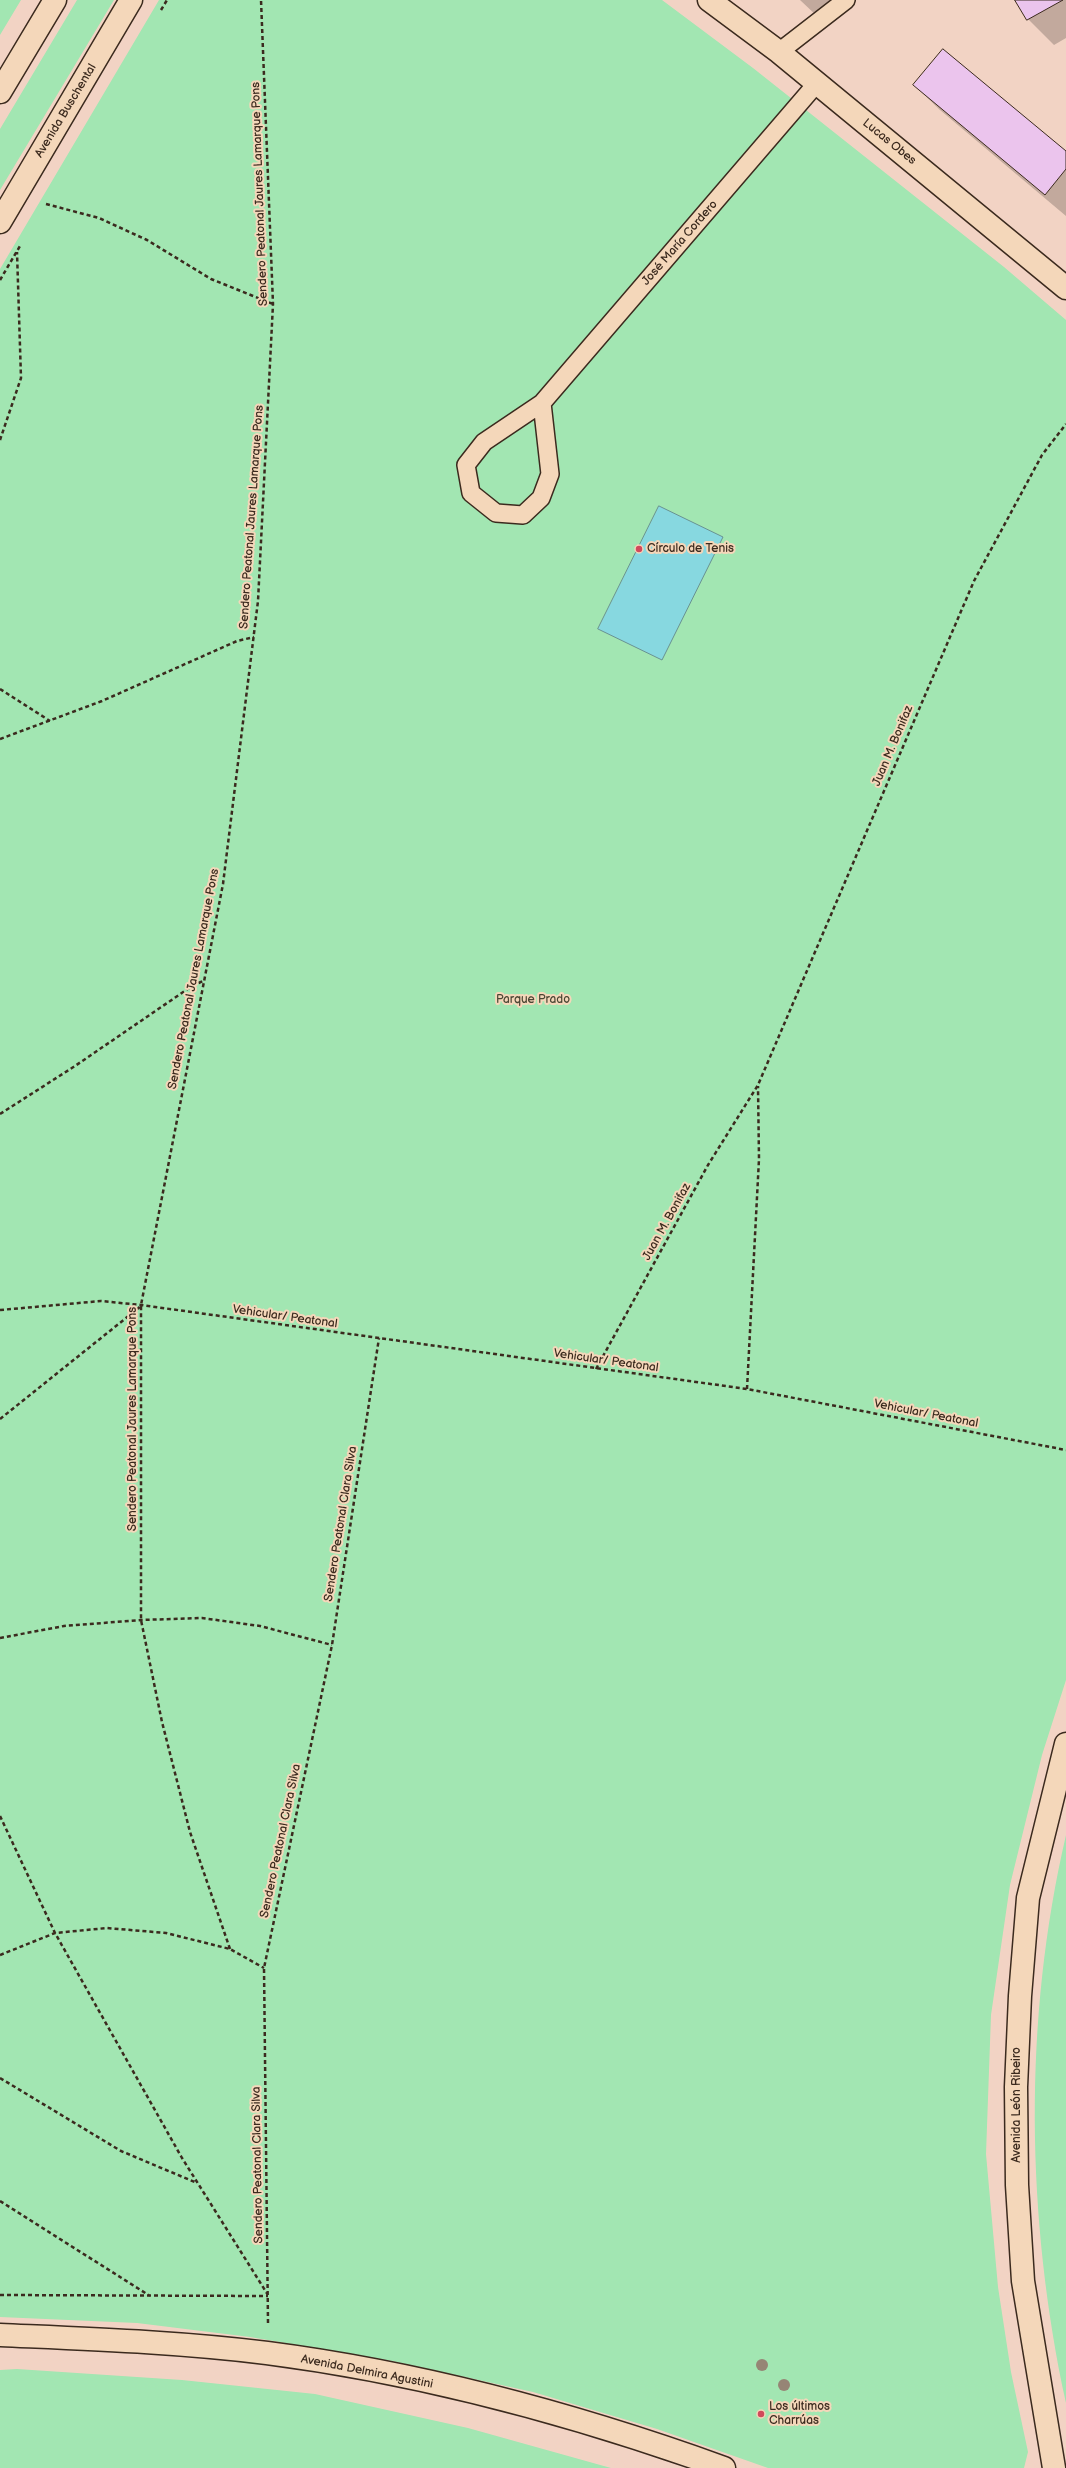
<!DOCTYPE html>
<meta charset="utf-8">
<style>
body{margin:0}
canvas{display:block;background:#f2d3c4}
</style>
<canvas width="1066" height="2468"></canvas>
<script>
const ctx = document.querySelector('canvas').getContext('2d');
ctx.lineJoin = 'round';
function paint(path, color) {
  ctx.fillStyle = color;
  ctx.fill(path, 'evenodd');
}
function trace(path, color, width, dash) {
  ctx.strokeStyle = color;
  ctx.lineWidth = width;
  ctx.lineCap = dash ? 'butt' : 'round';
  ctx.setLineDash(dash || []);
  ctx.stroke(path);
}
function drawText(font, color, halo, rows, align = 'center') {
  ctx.font = font + ' "Balsamiq Sans",sans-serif';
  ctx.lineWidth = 4;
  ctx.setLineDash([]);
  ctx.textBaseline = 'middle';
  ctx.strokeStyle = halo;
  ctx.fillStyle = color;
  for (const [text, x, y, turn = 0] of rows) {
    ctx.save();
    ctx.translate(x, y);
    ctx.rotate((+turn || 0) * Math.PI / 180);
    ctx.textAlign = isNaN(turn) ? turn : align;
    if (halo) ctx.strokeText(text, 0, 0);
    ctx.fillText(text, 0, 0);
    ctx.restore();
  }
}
const green = new Path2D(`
 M0,0H21L0,35Z
 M77,0H114L0,190V129Z
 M159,0H662L753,68L1004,267L1066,320V1680L1042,1755L1010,1885L991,2015L986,2154L998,2287L1011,2372L1028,2452L1024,2468H768L657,2429L533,2392L392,2361L250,2337L137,2323L0,2317V269Z
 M1066,1835V2403C1026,2218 1023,2020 1066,1835Z
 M17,2369L182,2380L315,2394L468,2428L611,2468H0V2370Z`);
const water = new Path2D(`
 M659,506L723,537L662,660L598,629Z`);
const shadow = new Path2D(`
 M800,0H835L818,17Z
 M1016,0H1066V38L1054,45L1028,19Z
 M914,85L1066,153V216L940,110Z`);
const building = new Path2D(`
 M1015,0H1063L1027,20Z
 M943,49L1066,151V169L1045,195L913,85Z`);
const path = new Path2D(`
 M161,10L167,0
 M46,204L99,218L147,240L211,279L273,304
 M0,280L20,246
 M0,440L21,378L17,252
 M0,689L50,721
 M0,739L102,701L237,641L254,637
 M0,1114L75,1066L192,986L203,981
 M0,1310L101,1301L141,1305L747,1389L1066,1450
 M596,1369L708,1165L758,1085L974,581L1042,455L1066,424
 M747,1389L759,1159L758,1086
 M0,1419L141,1306
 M0,1638L64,1626L141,1620L202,1618L260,1626L332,1645
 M0,1816L55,1933L182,2158L268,2295
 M230,1949L190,1832L162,1722L141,1620V1305L223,884L258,601L273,304L261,0
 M0,1955L55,1933L107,1928L166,1933L230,1949L264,1968
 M0,2078L121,2151L197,2183
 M0,2201L150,2296
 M0,2295L268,2296
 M268,2323L264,1968L332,1645L379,1338`);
const service = new Path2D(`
 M779,52L846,0
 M542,403L550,474L541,498L523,515L496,513L471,493L466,465L484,442L542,403L817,83`);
const minor = new Path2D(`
 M0,92L55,0
 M0,222L131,0
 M0,2335C89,2339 178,2342 267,2353C422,2373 577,2415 724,2468
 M1054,2468L1023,2281L1017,2185L1016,2087L1020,1996L1028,1898L1066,1744`);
const tertiary = new Path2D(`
 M709,0L779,52L1066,288`);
const trees = [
 [762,2365],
 [784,2385]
];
const markers = [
 [639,549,4,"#d1495b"],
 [761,2414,4,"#d1495b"]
];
const streetNames = [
 ["Avenida Buschental",66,111,-59],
 ["Lucas Obes",889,142,39],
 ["Sendero Peatonal Jaures Lamarque Pons",260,194,-92],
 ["José María Cordero",680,243,-49],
 ["Sendero Peatonal Jaures Lamarque Pons",252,517,-86],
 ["Juan M. Bonifaz",893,746,-67],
 ["Sendero Peatonal Jaures Lamarque Pons",194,979,-79],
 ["Juan M. Bonifaz",667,1222,-61],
 ["Vehicular/ Peatonal",285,1317,8],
 ["Vehicular/ Peatonal",606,1361,8],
 ["Vehicular/ Peatonal",926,1414,11],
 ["Sendero Peatonal Jaures Lamarque Pons",133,1419,-90],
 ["Sendero Peatonal Clara Silva",341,1524,-81],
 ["Sendero Peatonal Clara Silva",281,1841,-78],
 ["Avenida León Ribeiro",1017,2105,-90],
 ["Sendero Peatonal Clara Silva",258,2165,-91],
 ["Avenida Delmira Agustini",367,2372,11]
];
const poiNames = [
 ["Círculo de Tenis",647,549],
 ["Los últimos",769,2407],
 ["Charrúas",769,2421]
];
const parkNames = [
 ["Parque Prado",533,1000]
];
paint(green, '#a2e6b2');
paint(water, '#87d8e0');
trace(water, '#699292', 1);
paint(shadow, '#0003');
paint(building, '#ebc4ed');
trace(building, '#3b2a1e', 1);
trace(service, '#3b2a1e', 20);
trace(minor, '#3b2a1e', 25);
trace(tertiary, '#3b2a1e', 25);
trace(path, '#3b2a1e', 2.5, [4, 3]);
trace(service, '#f4d7ba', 17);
trace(minor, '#f4d7ba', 22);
trace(tertiary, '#f4d7ba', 22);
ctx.fillStyle = '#968575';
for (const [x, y] of trees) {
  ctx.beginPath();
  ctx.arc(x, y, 6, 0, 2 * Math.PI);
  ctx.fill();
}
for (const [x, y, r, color] of markers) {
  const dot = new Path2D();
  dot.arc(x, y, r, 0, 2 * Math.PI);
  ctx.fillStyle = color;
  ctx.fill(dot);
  trace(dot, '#f4d7ba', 1.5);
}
drawText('12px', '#3b2a1e', '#f4d7ba', streetNames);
drawText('12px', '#3b2a1e', '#f4d7ba', poiNames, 'left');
drawText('12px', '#4a4634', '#f4d7ba', parkNames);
</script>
